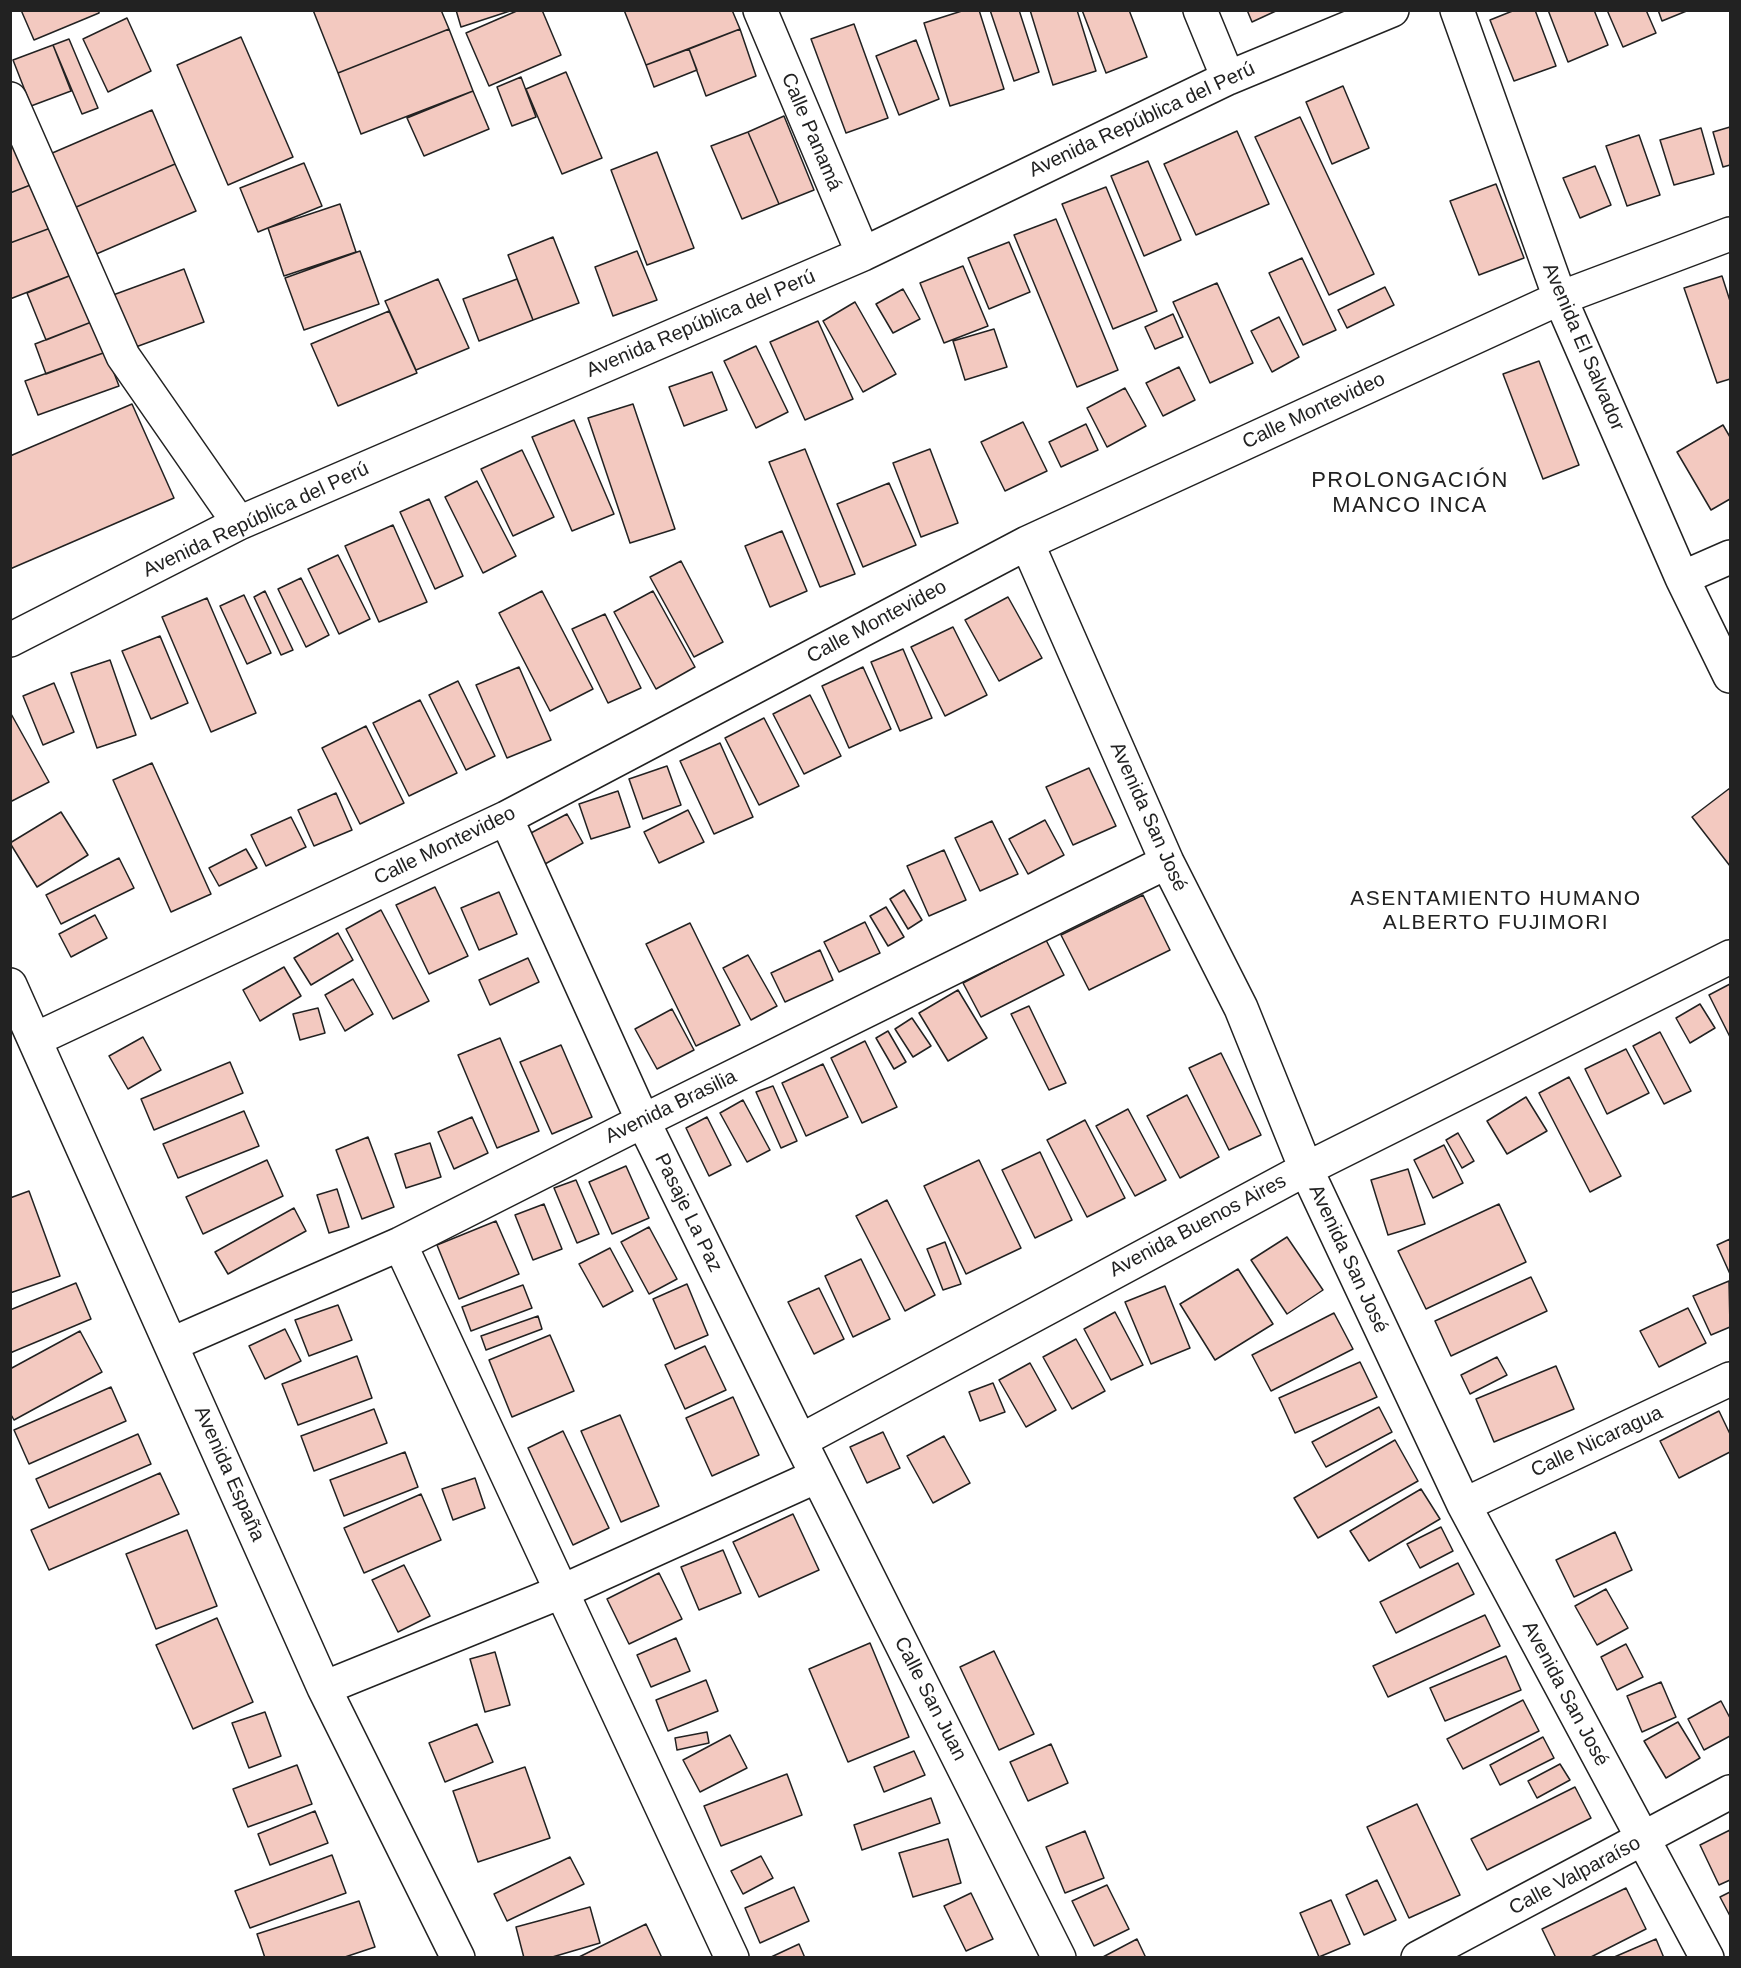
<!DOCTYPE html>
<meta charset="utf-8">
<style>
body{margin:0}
#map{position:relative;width:1741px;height:1968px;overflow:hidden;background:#fff;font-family:Arial,sans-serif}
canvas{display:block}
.frame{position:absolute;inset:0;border:12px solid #222;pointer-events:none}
</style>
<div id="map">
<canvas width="1741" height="1968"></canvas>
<div class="frame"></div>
</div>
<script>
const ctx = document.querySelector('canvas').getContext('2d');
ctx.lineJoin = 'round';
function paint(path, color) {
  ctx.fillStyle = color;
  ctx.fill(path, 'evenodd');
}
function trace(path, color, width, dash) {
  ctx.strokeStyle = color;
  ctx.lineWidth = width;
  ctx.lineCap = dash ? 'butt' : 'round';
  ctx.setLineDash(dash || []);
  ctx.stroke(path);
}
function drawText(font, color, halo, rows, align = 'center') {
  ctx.font = font + ' Arial,sans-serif';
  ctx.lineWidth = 4.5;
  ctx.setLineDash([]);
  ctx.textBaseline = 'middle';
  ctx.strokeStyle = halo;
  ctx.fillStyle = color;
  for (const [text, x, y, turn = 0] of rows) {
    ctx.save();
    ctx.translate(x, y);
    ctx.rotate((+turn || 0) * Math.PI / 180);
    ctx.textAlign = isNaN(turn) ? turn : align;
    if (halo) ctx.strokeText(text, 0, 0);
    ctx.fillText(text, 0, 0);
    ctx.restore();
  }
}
const building = new Path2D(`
 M21,10H99V13L34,40Z
 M313,10H441L449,29L338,73Z
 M456,10H513L461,27Z
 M519,10H542L561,55L489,86L466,33Z
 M624,10H732L740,29L646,65Z
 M965,10H979L1004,89L950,106L924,23Z
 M990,10H1019L1039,72L1014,81Z
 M1030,10H1077L1096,71L1053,85Z
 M1082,10H1129L1147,57L1106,73Z
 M1247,10H1278L1252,22Z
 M1515,10H1535L1556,66L1514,81L1490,20Z
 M1548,10H1594L1608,45L1568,62Z
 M1607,10H1646L1656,33L1623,47Z
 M1658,10H1689L1662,21Z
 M127,18L151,71L108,92L83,39Z
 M854,24L888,118L846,133L811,39Z
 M449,29L473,91L361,134L338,73Z
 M740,29L756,76L706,96L689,49Z
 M241,37L293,157L228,185L177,65Z
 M69,39L98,108L82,114L53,45Z
 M916,40L939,99L899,115L876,56Z
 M53,45L71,91L31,106L13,60Z
 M689,49L697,70L654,87L646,65Z
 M566,72L602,158L562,174L526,89Z
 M521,77L536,117L512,126L497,87Z
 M1343,86L1369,148L1332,164L1306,102Z
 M473,91L489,129L424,156L407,118Z
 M152,110L175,164L74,208L50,154Z
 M784,116L814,190L779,204L748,132Z
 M1300,117L1374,274L1329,295L1255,137Z
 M1730,127V165L1723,167L1713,132Z
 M1701,128L1714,174L1674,185L1660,140Z
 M1237,131L1269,204L1196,235L1164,164Z
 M748,132L779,204L742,219L711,146Z
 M1639,135L1660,195L1627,206L1606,146Z
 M22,141L38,182L10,193V146Z
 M657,152L694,248L647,265L611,170Z
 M1148,161L1181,240L1144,256L1111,176Z
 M304,163L322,206L258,232L240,188Z
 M175,164L196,211L94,255L74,208Z
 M1595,166L1611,205L1580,218L1563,178Z
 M38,182L56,226L10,243V193Z
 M1496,184L1524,258L1479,275L1450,201Z
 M1106,187L1157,311L1113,329L1062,204Z
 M340,204L356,252L284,276L268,228Z
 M1056,219L1118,370L1077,387L1014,235Z
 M56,226L74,274L10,299V243Z
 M553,237L579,303L533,320L508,255Z
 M1009,242L1030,292L989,309L968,258Z
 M360,251L379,304L304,330L285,278Z
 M637,251L657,300L613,316L595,267Z
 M1302,258L1336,330L1303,345L1269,273Z
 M963,266L988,326L944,343L920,283Z
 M184,269L204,322L133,348L113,295Z
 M74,274L94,321L46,340L27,293Z
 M1722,276L1730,301V379L1717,383L1684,288Z
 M438,279L469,348L416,370L385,301Z
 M517,279L533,320L479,341L463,299Z
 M1217,283L1253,363L1210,383L1173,302Z
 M1385,287L1394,305L1347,328L1338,310Z
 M903,289L920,319L893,333L876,304Z
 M855,302L896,374L863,392L823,321Z
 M389,311L417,373L338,406L311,344Z
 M1173,314L1183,337L1155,349L1145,327Z
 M1279,317L1299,357L1272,372L1251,331Z
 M94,321L106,352L46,374L35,344Z
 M818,321L853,399L805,420L770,342Z
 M994,329L1007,367L965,380L953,341Z
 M756,346L788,412L756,428L724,361Z
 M106,352L119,386L38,415L25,381Z
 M1539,361L1579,465L1543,479L1503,374Z
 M1179,367L1195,400L1163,416L1146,383Z
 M712,372L727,410L684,426L669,387Z
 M1125,388L1146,426L1107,447L1087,408Z
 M132,404L174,498L10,569V456Z
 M633,404L675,529L630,543L588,418Z
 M574,420L614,514L572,531L532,437Z
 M1023,422L1047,471L1005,491L981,442Z
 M1086,424L1098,450L1061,467L1049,442Z
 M1723,425L1730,437V499L1711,510L1677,452Z
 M805,449L855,574L820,587L769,462Z
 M930,449L958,523L921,537L893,463Z
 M522,450L554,517L513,536L481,469Z
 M477,481L516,556L483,573L445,497Z
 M889,483L916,545L863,567L837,504Z
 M429,499L463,576L435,589L400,512Z
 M393,525L427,602L379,622L345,546Z
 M782,531L807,591L770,607L745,546Z
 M338,555L370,619L339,634L308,569Z
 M681,561L723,642L694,657L650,577Z
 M301,578L329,635L306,647L278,589Z
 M265,591L293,650L281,655L254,597Z
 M542,591L593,689L550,711L499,613Z
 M653,591L695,667L656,689L614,612Z
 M244,595L271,653L247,664L220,606Z
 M1008,597L1042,658L999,681L965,620Z
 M207,598L256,713L211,732L162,617Z
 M605,614L641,688L608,703L572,629Z
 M953,627L987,695L945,716L911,647Z
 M160,636L188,703L151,719L122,651Z
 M903,649L932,718L900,731L871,662Z
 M110,660L136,735L97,748L71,673Z
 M519,667L551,740L507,758L476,685Z
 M863,667L891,729L849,748L822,686Z
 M458,681L495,756L466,770L429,695Z
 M54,683L74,732L43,745L23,696Z
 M810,695L841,756L804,774L773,714Z
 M420,700L457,773L409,796L373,723Z
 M10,712L49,782L10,802Z
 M764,718L799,786L759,805L725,738Z
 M366,726L404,803L360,824L322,748Z
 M720,743L753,817L714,834L680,761Z
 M152,763L211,894L171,912L113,780Z
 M667,766L681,805L643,819L629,779Z
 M1089,768L1116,826L1073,845L1046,787Z
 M1730,788V866L1692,817Z
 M618,791L630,827L591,839L579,804Z
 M336,793L352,830L314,846L298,810Z
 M688,810L704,842L659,863L644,832Z
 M61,812L88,855L37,887L10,843Z
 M567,814L583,843L545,864L529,834Z
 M291,817L306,847L266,866L251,835Z
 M1045,820L1064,855L1028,874L1009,839Z
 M992,821L1018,874L980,891L955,838Z
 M246,849L257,868L219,886L209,868Z
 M944,850L966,900L929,916L907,866Z
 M119,858L134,888L61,924L46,895Z
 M435,887L468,956L429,974L396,905Z
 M904,890L922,920L908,929L890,899Z
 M499,892L517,934L479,950L461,908Z
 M1143,895L1170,950L1089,990L1061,935Z
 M886,907L904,937L888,946L870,916Z
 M381,910L429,1001L393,1019L346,929Z
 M95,915L107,938L71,957L59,934Z
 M865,922L880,953L839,972L824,942Z
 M690,923L740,1025L696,1046L646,944Z
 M338,933L353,960L311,985L294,958Z
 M1046,940L1064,975L981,1017L963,983Z
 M820,950L833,980L785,1002L771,973Z
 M748,955L777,1006L751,1020L723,968Z
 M528,958L539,982L490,1005L479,980Z
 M284,967L301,996L260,1021L243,990Z
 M353,979L373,1014L345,1031L325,995Z
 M1730,984V1037L1709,995Z
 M958,990L987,1038L948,1061L919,1013Z
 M1700,1004L1715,1028L1690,1043L1676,1018Z
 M1029,1006L1066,1083L1049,1090L1011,1014Z
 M318,1008L325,1033L300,1040L293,1014Z
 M672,1009L694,1050L657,1069L635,1029Z
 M912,1018L931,1046L913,1057L895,1029Z
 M888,1031L906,1062L894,1069L876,1038Z
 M1660,1032L1691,1091L1664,1104L1633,1046Z
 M143,1037L161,1070L128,1089L109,1056Z
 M500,1038L539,1131L497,1148L458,1055Z
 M865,1041L897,1107L862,1123L831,1058Z
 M561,1045L592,1117L552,1134L520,1062Z
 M1626,1049L1649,1093L1607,1114L1585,1069Z
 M1221,1053L1261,1135L1229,1150L1189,1068Z
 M230,1062L243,1093L154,1130L141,1099Z
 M823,1064L848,1117L806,1136L782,1083Z
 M1569,1077L1621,1176L1590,1192L1539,1093Z
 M773,1086L797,1141L781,1148L756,1092Z
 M1187,1095L1219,1157L1180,1178L1147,1116Z
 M1526,1097L1547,1131L1507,1154L1487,1121Z
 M743,1100L770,1150L747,1162L720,1113Z
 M1128,1109L1166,1180L1135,1196L1096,1126Z
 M244,1111L259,1146L178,1178L163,1144Z
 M472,1117L488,1153L454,1169L438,1132Z
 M707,1117L731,1165L709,1176L686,1128Z
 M1085,1120L1125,1198L1087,1217L1047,1140Z
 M1458,1133L1474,1161L1462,1168L1446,1140Z
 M368,1137L394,1207L362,1219L336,1150Z
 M430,1143L441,1177L406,1188L395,1154Z
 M1444,1145L1463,1183L1433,1198L1414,1160Z
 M1040,1152L1072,1220L1035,1238L1002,1170Z
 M267,1160L283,1196L203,1234L186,1197Z
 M979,1160L1021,1248L966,1274L924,1186Z
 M626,1166L649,1218L612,1234L589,1182Z
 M1408,1169L1425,1224L1388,1235L1371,1180Z
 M576,1180L599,1234L577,1243L554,1188Z
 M337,1189L349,1227L329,1233L317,1195Z
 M29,1191L60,1276L10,1293V1198Z
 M887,1200L935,1295L905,1311L856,1216Z
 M544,1204L562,1249L533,1260L515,1215Z
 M1499,1204L1526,1262L1426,1309L1398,1251Z
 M294,1208L306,1231L228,1274L215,1252Z
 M496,1221L519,1274L459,1299L437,1245Z
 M649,1227L677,1279L649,1294L621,1242Z
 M1287,1237L1323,1290L1287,1314L1251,1260Z
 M1730,1239V1274L1717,1245Z
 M945,1242L961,1284L943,1290L927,1249Z
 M610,1248L633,1291L603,1307L579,1264Z
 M861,1259L890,1319L853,1337L825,1276Z
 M1238,1269L1273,1324L1215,1360L1180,1304Z
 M1531,1277L1547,1311L1451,1356L1435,1321Z
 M1729,1281L1730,1327L1711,1335L1693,1296Z
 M76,1283L91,1319L10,1353V1310Z
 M687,1284L708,1335L675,1349L653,1299Z
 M523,1285L532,1308L471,1331L462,1307Z
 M1165,1286L1190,1348L1151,1364L1125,1302Z
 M819,1288L844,1339L814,1354L788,1302Z
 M338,1305L352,1340L309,1356L295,1320Z
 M1688,1308L1706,1343L1659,1367L1640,1331Z
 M1115,1312L1143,1365L1111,1380L1084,1329Z
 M1334,1313L1353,1349L1271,1391L1252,1355Z
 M538,1316L542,1329L486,1350L481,1336Z
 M285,1329L301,1361L265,1379L249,1346Z
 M80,1331L102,1372L14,1420L10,1413V1369Z
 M550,1335L574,1391L512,1417L489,1360Z
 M1076,1339L1105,1391L1072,1409L1043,1357Z
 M705,1346L726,1390L685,1409L665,1365Z
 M357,1356L372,1398L298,1425L282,1384Z
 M1497,1357L1507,1375L1470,1394L1461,1375Z
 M1360,1362L1377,1397L1295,1433L1279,1398Z
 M1030,1363L1056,1410L1026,1427L999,1380Z
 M1556,1366L1574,1409L1494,1442L1476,1399Z
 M993,1383L1005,1412L980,1421L969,1392Z
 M111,1387L126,1421L29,1464L14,1430Z
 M733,1397L759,1455L712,1476L686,1418Z
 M1379,1407L1392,1432L1326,1467L1312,1442Z
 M374,1409L387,1443L314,1471L301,1436Z
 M1719,1411L1730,1434V1452L1679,1478L1660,1441Z
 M620,1415L659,1506L621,1522L581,1431Z
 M563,1431L609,1528L573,1545L528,1448Z
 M883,1432L900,1468L867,1483L850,1447Z
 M138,1434L151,1464L49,1508L36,1479Z
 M944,1436L970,1483L933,1503L907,1456Z
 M1395,1440L1418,1481L1318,1538L1294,1498Z
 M405,1452L418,1487L344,1516L330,1480Z
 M160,1473L179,1514L49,1570L31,1530Z
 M475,1478L485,1508L453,1520L442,1489Z
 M1421,1489L1440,1519L1369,1561L1350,1531Z
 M421,1494L441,1540L364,1573L344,1528Z
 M793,1514L819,1570L759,1597L733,1542Z
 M1441,1527L1453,1551L1420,1568L1407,1544Z
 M187,1530L217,1606L156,1629L126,1554Z
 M1615,1532L1632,1570L1574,1597L1556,1560Z
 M723,1550L741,1593L699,1610L681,1567Z
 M1458,1563L1474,1594L1396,1633L1380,1602Z
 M404,1565L430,1616L398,1632L372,1580Z
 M659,1573L682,1619L629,1644L607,1599Z
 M1606,1589L1628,1628L1597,1645L1575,1606Z
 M1485,1615L1500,1646L1388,1697L1373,1666Z
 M217,1618L253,1702L193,1729L156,1645Z
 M676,1638L690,1671L651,1687L637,1655Z
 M870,1643L909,1737L848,1762L809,1669Z
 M1626,1644L1643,1677L1617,1690L1601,1657Z
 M994,1651L1034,1734L999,1750L960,1667Z
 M495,1652L510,1705L485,1712L470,1659Z
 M1506,1656L1521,1690L1445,1721L1430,1688Z
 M706,1680L718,1711L668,1731L656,1700Z
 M1661,1682L1676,1717L1642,1732L1627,1696Z
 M1523,1700L1539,1731L1463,1769L1447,1739Z
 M1721,1701L1730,1718V1736L1704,1750L1688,1719Z
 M265,1712L281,1756L249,1768L232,1723Z
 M1678,1722L1700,1758L1666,1778L1644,1741Z
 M477,1724L493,1762L445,1782L429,1743Z
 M707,1732L709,1743L677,1750L675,1738Z
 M730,1735L747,1768L700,1792L683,1760Z
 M1543,1737L1554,1758L1500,1785L1490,1765Z
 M1051,1744L1068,1783L1028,1801L1010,1762Z
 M914,1751L925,1775L884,1792L874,1767Z
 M1560,1764L1570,1780L1537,1798L1528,1781Z
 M297,1765L312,1804L248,1827L233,1789Z
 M525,1767L550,1838L478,1862L453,1791Z
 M787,1774L802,1815L721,1846L704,1806Z
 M1575,1787L1591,1818L1487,1870L1471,1839Z
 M931,1798L940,1823L862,1850L854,1825Z
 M1417,1804L1460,1895L1409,1918L1367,1827Z
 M315,1811L328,1843L270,1865L258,1834Z
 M1730,1830V1880L1719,1885L1700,1845Z
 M1085,1831L1104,1878L1065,1893L1046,1847Z
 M948,1839L961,1883L913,1897L899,1853Z
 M332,1855L346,1893L250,1928L235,1891Z
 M761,1856L773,1878L743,1894L731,1871Z
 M570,1857L584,1884L507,1921L494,1894Z
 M1377,1880L1396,1920L1364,1935L1346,1895Z
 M1107,1885L1129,1929L1094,1946L1072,1901Z
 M794,1887L809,1921L760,1943L745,1908Z
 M1626,1888L1646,1929L1589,1958H1556L1542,1929Z
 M1730,1892V1916L1720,1897Z
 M971,1893L993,1939L966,1951L944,1906Z
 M1331,1900L1350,1944L1319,1957L1300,1913Z
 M359,1901L375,1947L342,1958H265L257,1934Z
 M590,1907L600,1943L549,1958H524L516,1927Z
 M646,1924L662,1958H577Z
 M1137,1939L1146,1958H1101Z
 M1656,1939L1664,1958H1612Z
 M799,1944L805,1958H769Z`);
const minor = new Path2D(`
 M760,10L863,254
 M1200,10L1228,78
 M1457,10L1560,298L1682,578L1730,676
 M10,99L123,356L239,523
 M1027,543L1167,862L1241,1008L1306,1169L1464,1505L1707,1958
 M1682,578L1730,557
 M10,640L239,523L863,254L1228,78L1392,10
 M506,818L643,1121L800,1441L1059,1958
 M10,985L324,1688L458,1958
 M36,1039L506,818L1027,543L1560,298L1730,234
 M400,1244L732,1958
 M172,1344L400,1244L643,1121L1167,862
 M800,1441L1306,1169L1730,957
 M1464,1505L1730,1379
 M324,1688L563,1591L817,1476
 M1418,1958L1730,1792`);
const streetNames = [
 ["Avenida República del Perú",1142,120,-25],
 ["Calle Panamá",811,132,67],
 ["Avenida República del Perú",701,324,-23],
 ["Avenida El Salvador",1583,347,67],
 ["Calle Montevideo",1314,411,-25],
 ["Avenida República del Perú",256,520,-25],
 ["Calle Montevideo",877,622,-28],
 ["Avenida San José",1148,817,66],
 ["Calle Montevideo",445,846,-26],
 ["Avenida Brasilia",671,1107,-26],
 ["Pasaje La Paz",688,1213,64],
 ["Avenida Buenos Aires",1198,1226,-28],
 ["Avenida San José",1348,1259,65],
 ["Calle Nicaragua",1597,1442,-25],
 ["Avenida España",229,1474,66],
 ["Avenida San José",1565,1694,62],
 ["Calle San Juan",930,1699,63],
 ["Calle Valparaíso",1575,1876,-28]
];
const neighbourhoodNames = [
 ["ASENTAMIENTO HUMANO",1496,899],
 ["ALBERTO FUJIMORI",1496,923]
];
const quarterNames = [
 ["PROLONGACIÓN",1410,481],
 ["MANCO INCA",1410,506]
];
paint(building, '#f3c9c0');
trace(building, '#222', 1.5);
trace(minor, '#222', 36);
trace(minor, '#fff', 33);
drawText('20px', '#222', '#fff', streetNames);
ctx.letterSpacing = '1.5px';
drawText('21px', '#222', '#fff', neighbourhoodNames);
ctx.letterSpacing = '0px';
ctx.letterSpacing = '1.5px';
drawText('22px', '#222', '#fff', quarterNames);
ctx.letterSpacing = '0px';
</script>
